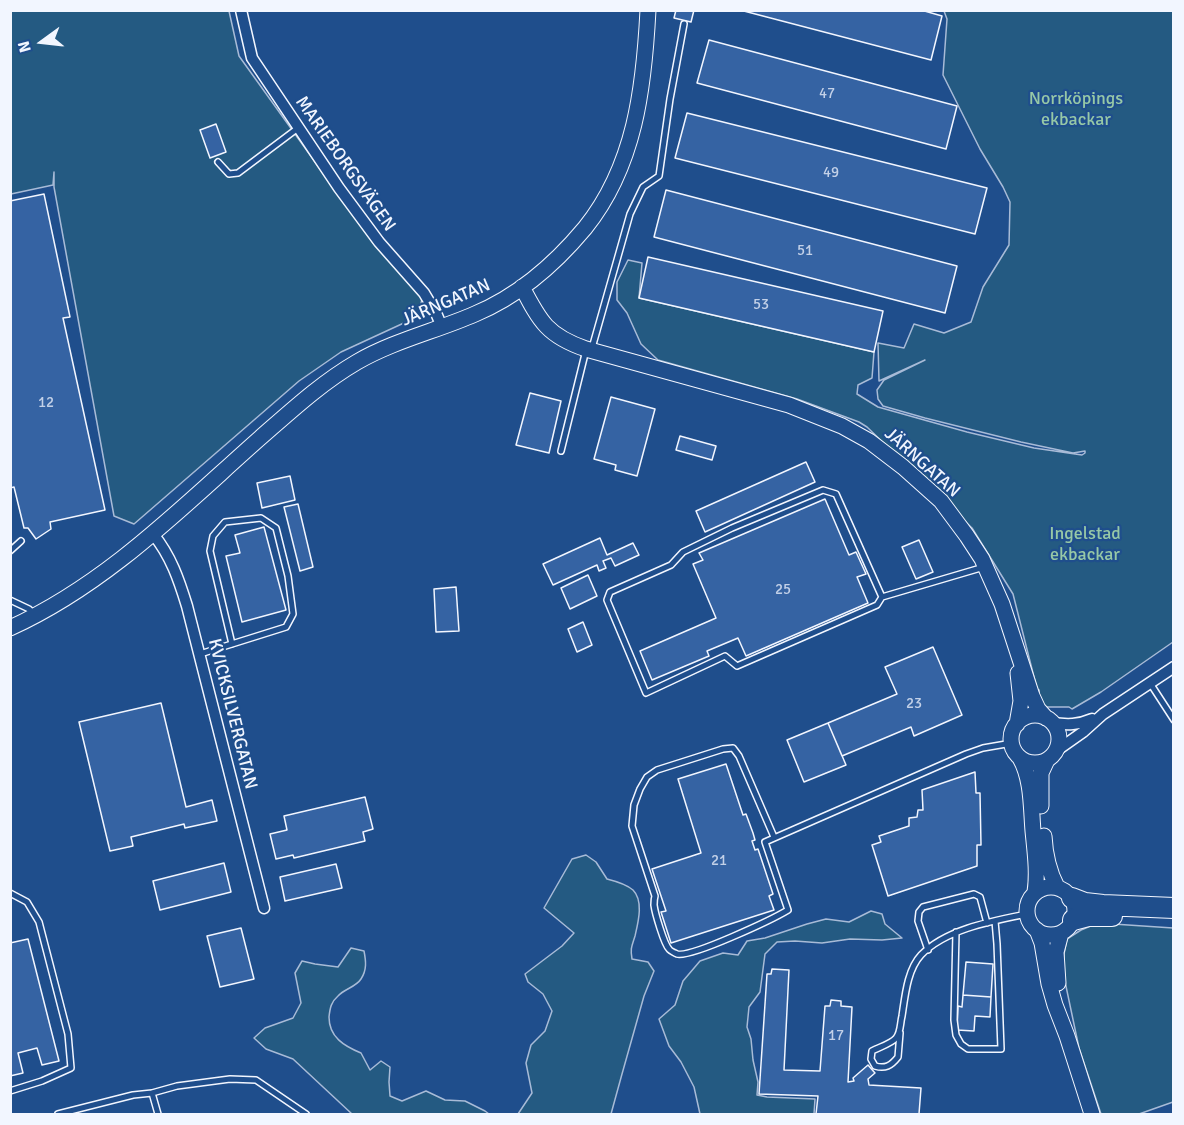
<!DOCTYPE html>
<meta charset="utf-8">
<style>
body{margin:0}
#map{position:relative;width:1184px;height:1125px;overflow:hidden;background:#1f4e8c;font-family:Signika,sans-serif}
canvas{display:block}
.frame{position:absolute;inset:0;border:12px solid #f2f6ff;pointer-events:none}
.north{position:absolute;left:12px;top:12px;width:60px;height:60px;-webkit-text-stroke:4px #1f4e8c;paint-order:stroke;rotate:255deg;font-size:16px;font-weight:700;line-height:24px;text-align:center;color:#f2f6ff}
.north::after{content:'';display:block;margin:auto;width:21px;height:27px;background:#f2f6ff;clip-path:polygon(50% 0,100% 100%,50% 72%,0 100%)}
</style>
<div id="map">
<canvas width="1184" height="1125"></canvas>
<div class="frame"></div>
<div class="north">N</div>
</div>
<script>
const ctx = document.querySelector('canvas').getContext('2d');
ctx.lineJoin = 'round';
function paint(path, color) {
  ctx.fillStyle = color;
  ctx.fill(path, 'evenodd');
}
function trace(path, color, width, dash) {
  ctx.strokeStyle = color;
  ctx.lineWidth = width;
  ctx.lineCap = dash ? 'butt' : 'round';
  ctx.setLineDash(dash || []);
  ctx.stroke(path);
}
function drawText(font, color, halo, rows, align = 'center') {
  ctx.font = font + ' Signika,sans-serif';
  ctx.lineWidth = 4.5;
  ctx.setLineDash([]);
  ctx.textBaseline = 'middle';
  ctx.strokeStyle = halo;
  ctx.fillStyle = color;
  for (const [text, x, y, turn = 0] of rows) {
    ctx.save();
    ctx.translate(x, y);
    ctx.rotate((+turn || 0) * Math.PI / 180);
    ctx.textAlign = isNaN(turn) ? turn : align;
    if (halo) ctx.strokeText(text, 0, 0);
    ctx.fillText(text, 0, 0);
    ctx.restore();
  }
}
const green = new Path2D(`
 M11,11H229L239,56L374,244L422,298L419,316L341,352L299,381L134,524L114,516L54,187V172L53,185L11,194Z
 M944,11H1173V642L1101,692L1072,709L1069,707H1040L1039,690L1037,689L1013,594L972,528L867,427L859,422L797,399L658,360L641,344L627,313L617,300V282L628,260L642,263L639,298L874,352L872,378L858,385L857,394L878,407L967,432L1034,448L1082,455L1085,453V451L1073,453L1021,442L925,418L883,406L878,399L877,390L884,380L925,360L879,381L878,343L904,348L914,324L944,333L971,322L983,287L1009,245L1010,202L1003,187L980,149L943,75L947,19Z
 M586,855L596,862L607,879C615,881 626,884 633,890C644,901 638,923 635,936C632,946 630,948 632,959L648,962L654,971L644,996L622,1074L611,1114H518L532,1093L526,1063L531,1045L545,1031L552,1011L543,994L528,982L525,974L562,946L574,933L544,908L572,859Z
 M871,911L882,914L885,924L902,938L882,940L850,939L822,943L795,941L777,942L765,954L760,992L749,1007L747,1027L751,1039L753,1060L758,1082L757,1095L767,1097L815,1099L814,1114H700L694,1087L681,1062L669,1046L659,1019L675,1005L683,981L700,961L723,953L738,955L747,941L765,938L807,924L826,919L849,922Z
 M1098,923L1173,928V1102L1139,1114H1101L1079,1048L1063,972L1064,954L1067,939L1081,930Z
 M351,948L364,951C366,961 367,970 361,979C356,987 344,989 338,996C331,1002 330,1008 329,1017C329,1037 344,1046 361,1053L370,1070L381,1061L390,1067L389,1082L390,1096L402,1101L426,1091L445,1100L465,1101L485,1111L489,1114H352L293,1059L266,1049L254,1038L265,1028L293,1018L301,1003L295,973L302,961L315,964L338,967Z`);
const building = new Path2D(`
 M676,10H694L691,22L674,18Z
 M740,10H921L942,16L931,60Z
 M709,40L957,106L946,149L697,83Z
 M687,113L987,188L975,234L675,158Z
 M216,124L226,152L210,158L200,130Z
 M666,190L957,266L945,313L654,237Z
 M44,194L70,317L63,318L105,510L50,522L51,529L36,539L28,528H24L14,487L10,488V201Z
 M648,257L883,311L874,352L639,298Z
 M530,393L561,401L549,453L516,445Z
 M611,397L655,409L637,476L615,470L616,465L594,459Z
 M680,436L716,446L712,460L676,450Z
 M806,462L815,482L705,532L696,511Z
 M290,476L295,500L262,508L257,483Z
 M825,499L849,555L856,552L866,574L857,577L868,603L746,656L738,638L707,651L709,656L652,680L640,651L716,618L693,564L703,560L699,553Z
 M298,504L313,567L300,571L284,507Z
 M264,527L286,610L242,622L226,556L240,553L235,535Z
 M600,538L607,555L633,543L639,555L615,566L611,558L603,561L606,568L599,571L597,565L553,585L543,564Z
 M919,540L933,572L916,579L902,547Z
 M588,575L597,596L570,609L561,588Z
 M456,587L459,631L436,632L434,589Z
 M583,622L592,645L577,652L568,629Z
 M933,647L962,715L914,736L911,727L842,756L828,723L897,694L885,667Z
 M161,703L186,807L212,800L217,821L185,828L184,824L131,837L133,846L110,851L79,722Z
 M828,723L846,765L804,782L787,740Z
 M726,764L743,815L746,814L753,833L755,840L752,841L755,850L758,849L773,894L769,896L774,910L671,943L661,912L666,911L652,869L701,853L678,779Z
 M975,772L976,793H980L981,845H977V866L888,896L872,845L881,842L879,836L909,826V818L917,817L918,810H923L922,790Z
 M365,797L373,829L363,832L365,841L294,858L293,855L276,859L270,834L287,830L284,816Z
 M224,863L231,892L160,910L153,881Z
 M336,864L342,888L285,901L280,877Z
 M241,928L254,979L220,987L207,936Z
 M28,939L59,1061L42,1065L37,1048L18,1053L23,1073L10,1076V943Z
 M966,962L993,964L991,997L963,995Z
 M772,969L789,970L784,1070L820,1071L825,1006H830L831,1000L841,1001V1006L852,1007L848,1082L854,1081L853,1078L868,1065L875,1073L868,1079L869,1085L921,1088L919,1114H816L818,1096L759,1094L767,974H771Z
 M963,995L991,997L990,1017L975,1016L974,1031L957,1030L958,1006L962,1007Z`);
const lane = new Path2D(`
 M218,162L229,174L238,173L298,128
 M592,348L630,214L643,187L659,176L670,99L684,24
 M561,451L586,350
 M10,551L21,541
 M882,597L877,605L737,666L725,656L646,693L607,600L610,592L671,565L683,552L732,528L823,490L836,494L882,597L984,567
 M10,600L29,609L33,613
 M200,654L286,627L293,614L288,576L276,528L261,518L225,522L213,536L210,551L232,644
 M1150,683L1174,720
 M774,837L739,756L733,748L723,749L657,770L647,777L640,789L634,805L632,826L655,896C654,899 654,902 654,905C655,913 664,944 669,949C670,951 675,953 677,954C691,958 773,919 788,910L765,842L966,754L983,748L1012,743
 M10,893L27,902L39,922L68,1034L71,1068L42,1081L10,1091
 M956,932L954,1020L956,1035L961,1044L968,1049H1001L997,944L995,921
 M928,950L918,921L919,912L923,907L974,894L980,897L987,923
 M900,1033L898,1057C891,1066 885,1069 875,1066L871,1059L872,1051C879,1047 891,1044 896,1038C901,1032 900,1024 902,1016C905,997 907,970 921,955C946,929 992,921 1027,914
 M152,1093L158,1114
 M58,1114L133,1095L152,1093L177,1086L230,1079L256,1080L306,1114`);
const street = new Path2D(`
 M241,10L252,58L339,188L379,242L424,293L436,313L442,327
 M153,534C171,556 179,580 187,606L264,908
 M1052,723C1068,725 1078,725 1092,719
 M1056,751L1083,732L1103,714L1174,667`);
const secondary = new Path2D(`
 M522,287C540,322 548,336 586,349L789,405L842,426L869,441L903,467L941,501L967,536L982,559L1002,604L1032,696L1038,709L1046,718
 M10,628C107,584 182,507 260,438C291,411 321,383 357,362C393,341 436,331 475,314C518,296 555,264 585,228C635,166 644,88 648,10
 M1011 739a24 24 0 1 1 48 0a24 24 0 1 1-48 0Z
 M1017,724L1021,701L1018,673
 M1020,758C1032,779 1031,807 1033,831C1035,852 1038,872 1035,892
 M1041,806V773L1047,760
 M1044,836C1045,855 1048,870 1057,887
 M1027 911a24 24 0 1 1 48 0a24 24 0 1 1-48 0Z
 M1037,930L1042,943L1049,984L1055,1005L1067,1036L1092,1114
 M1058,983L1056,952L1061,933`);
const highway = new Path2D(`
 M1072,898L1085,903L1103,905L1174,908
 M1073,920L1088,916H1112`);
const numberNames = [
 ["47",827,94],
 ["49",831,173],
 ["51",805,251],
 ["53",761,305],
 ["12",46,403],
 ["25",783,590],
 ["23",914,704],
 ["21",719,861],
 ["17",836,1036]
];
const parkNames = [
 ["Norrköpings",1076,99],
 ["ekbackar",1076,120],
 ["Ingelstad",1085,534],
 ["ekbackar",1085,555]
];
const streetNames = [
 ["MARIEBORGSVÄGEN",345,164,55],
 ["JÄRNGATAN",446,303,-23],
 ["JÄRNGATAN",922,463,42],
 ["KVICKSILVERGATAN",232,714,76]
];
paint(green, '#245a82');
trace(green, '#a8bbd7', 1.5);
paint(building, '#3563a3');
trace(building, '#f2f6ff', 1.5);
trace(lane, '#f2f6ff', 8);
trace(street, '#f2f6ff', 13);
trace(secondary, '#f2f6ff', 17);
trace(highway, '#f2f6ff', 22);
trace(lane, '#1f4e8c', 5);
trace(street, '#1f4e8c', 10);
trace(secondary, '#1f4e8c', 15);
trace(highway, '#1f4e8c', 20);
drawText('15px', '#c3d1e8', null, numberNames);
drawText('18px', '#97c8a6', '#1f4e8c', parkNames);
drawText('18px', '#f2f6ff', '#1f4e8c', streetNames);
</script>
